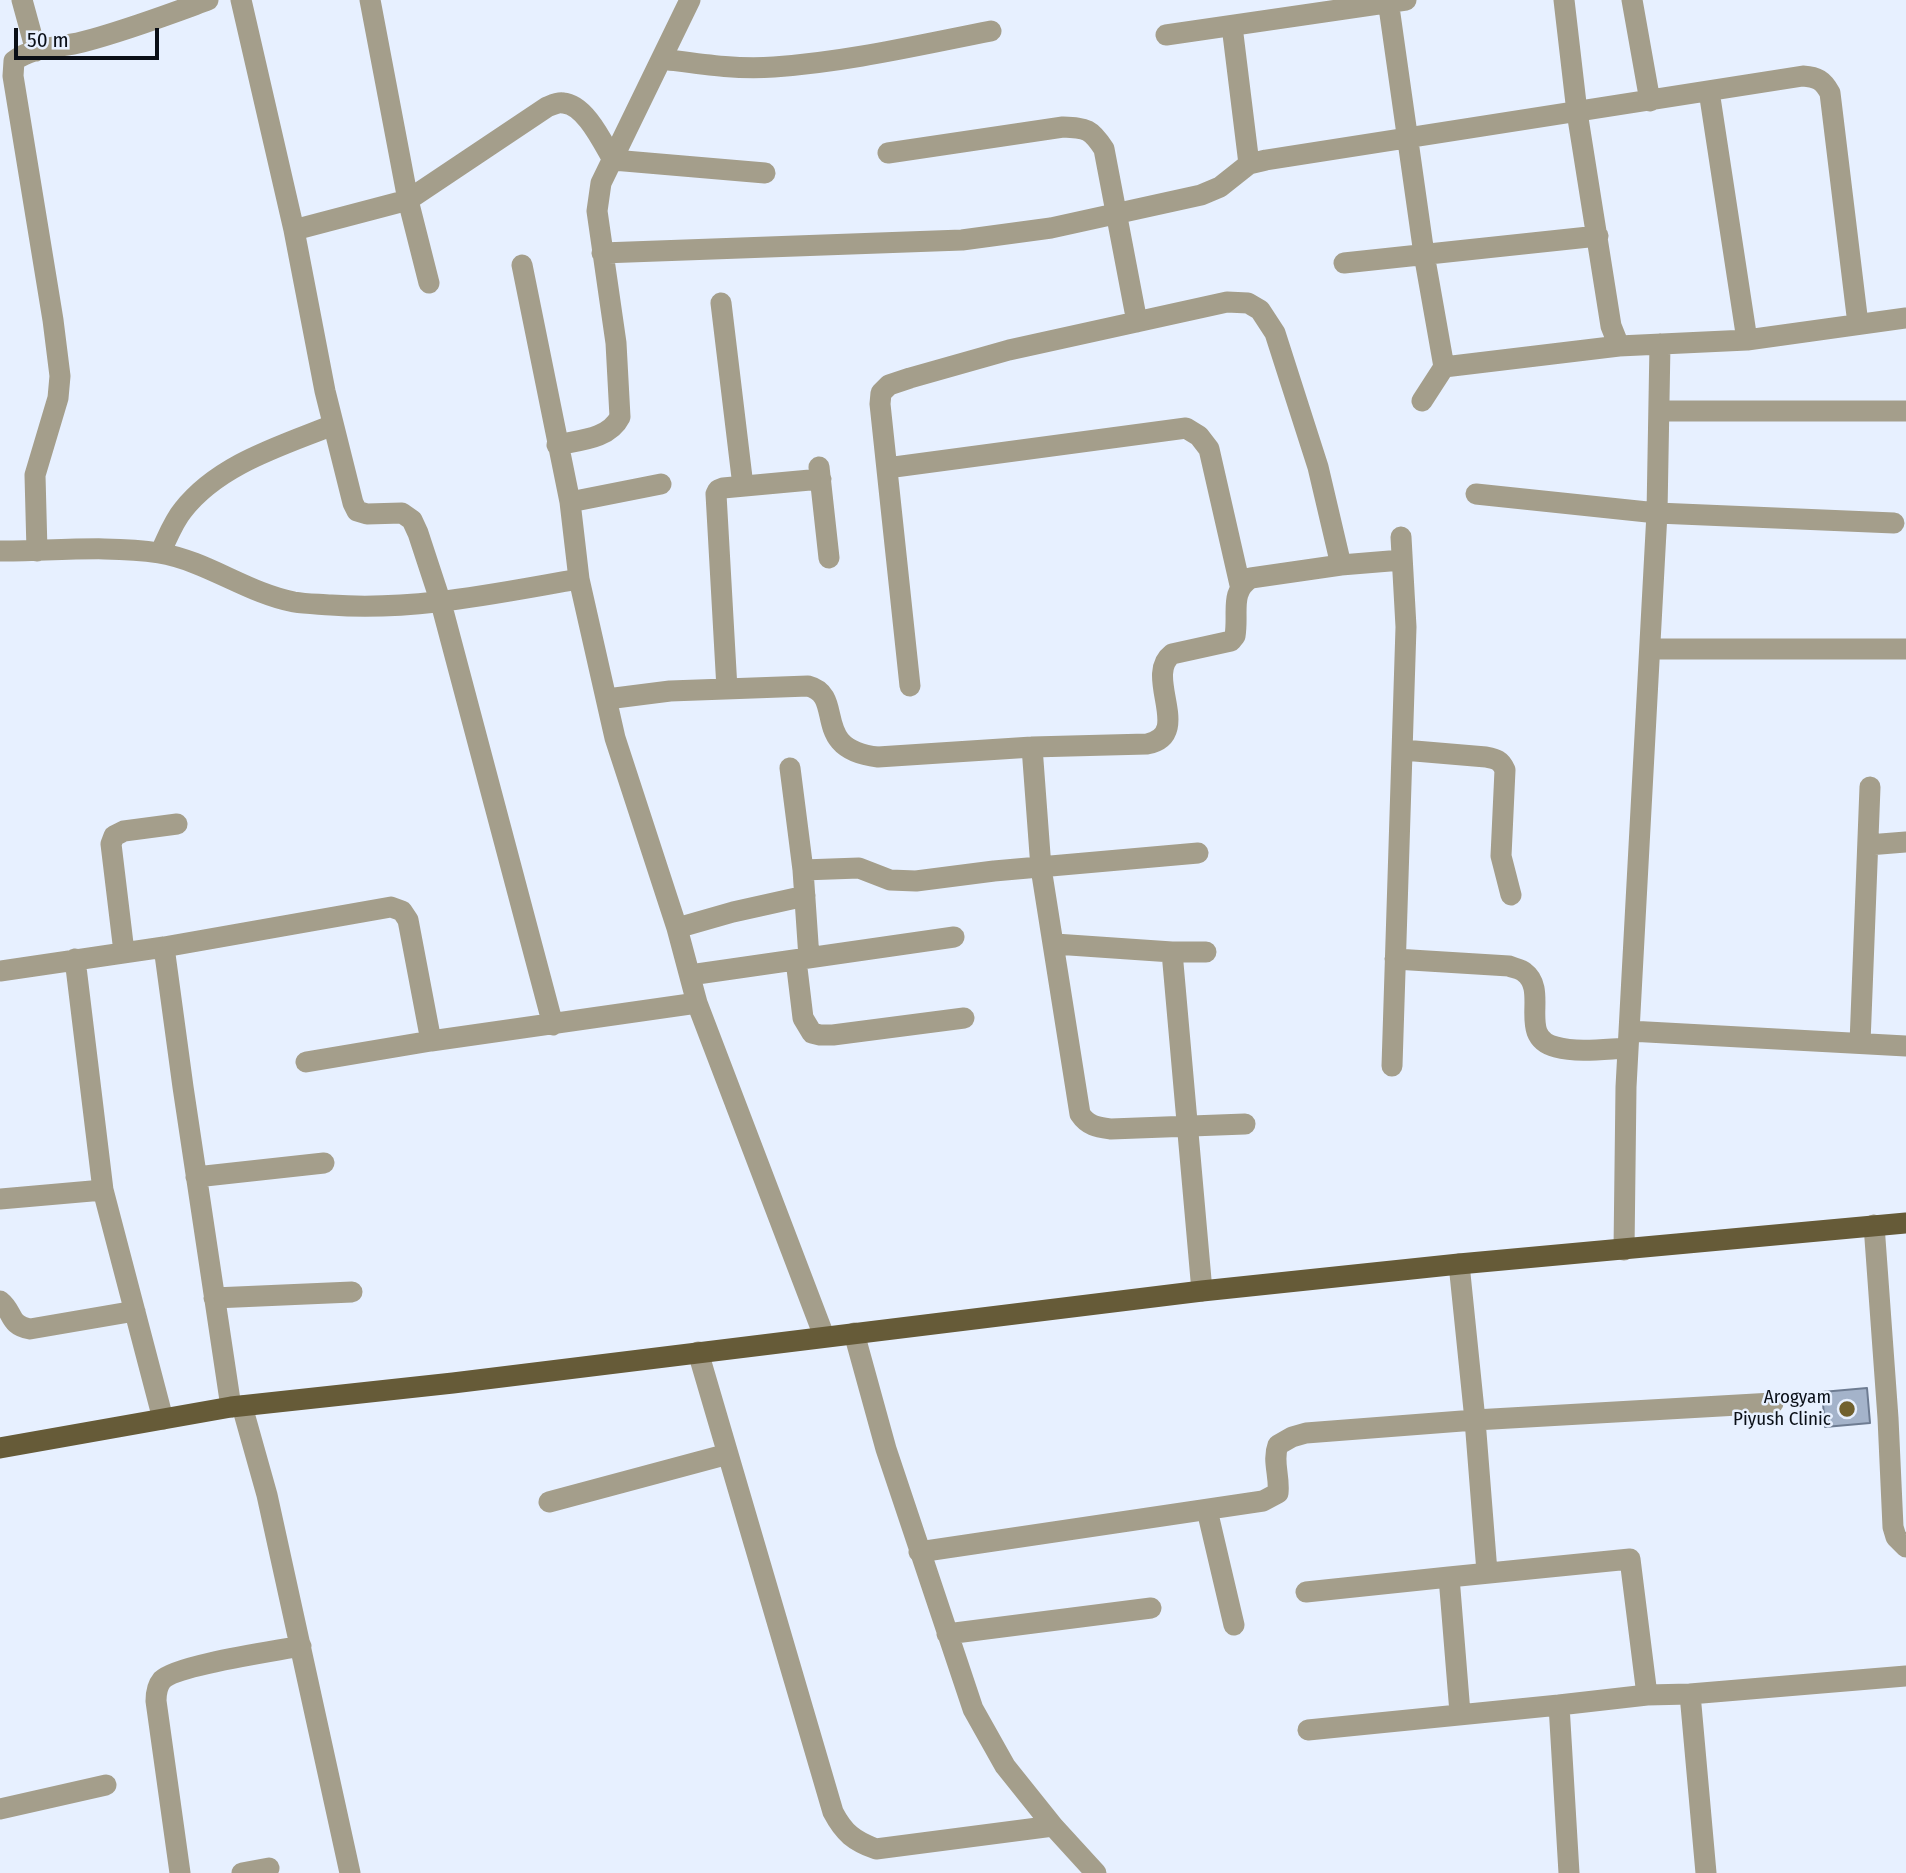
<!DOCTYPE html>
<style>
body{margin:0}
#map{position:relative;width:1906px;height:1873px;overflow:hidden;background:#e7f0ff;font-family:"Fira Sans Condensed",sans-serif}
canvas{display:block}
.scale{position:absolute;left:14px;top:28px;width:145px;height:32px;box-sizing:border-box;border:4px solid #0a0f17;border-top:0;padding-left:9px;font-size:21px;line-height:24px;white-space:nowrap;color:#0a0f17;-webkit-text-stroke:5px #e7f0ff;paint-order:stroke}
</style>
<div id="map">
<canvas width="1906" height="1873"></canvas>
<div class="scale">50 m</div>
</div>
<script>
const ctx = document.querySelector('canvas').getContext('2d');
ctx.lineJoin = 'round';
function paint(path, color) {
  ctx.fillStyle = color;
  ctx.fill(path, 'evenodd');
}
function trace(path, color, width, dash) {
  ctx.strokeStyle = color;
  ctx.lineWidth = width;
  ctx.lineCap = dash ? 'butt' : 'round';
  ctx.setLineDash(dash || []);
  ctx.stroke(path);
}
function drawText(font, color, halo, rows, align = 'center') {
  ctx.font = font + ' "Fira Sans Condensed",sans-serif';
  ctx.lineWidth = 5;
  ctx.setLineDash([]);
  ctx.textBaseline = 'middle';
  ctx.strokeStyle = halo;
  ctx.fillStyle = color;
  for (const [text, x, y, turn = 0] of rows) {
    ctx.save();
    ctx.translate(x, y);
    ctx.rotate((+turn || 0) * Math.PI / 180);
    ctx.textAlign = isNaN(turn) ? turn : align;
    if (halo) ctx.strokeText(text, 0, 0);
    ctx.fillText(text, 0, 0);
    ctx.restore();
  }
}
const building = new Path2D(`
 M1867,1388L1870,1423L1825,1427L1822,1392Z`);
const street = new Path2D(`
 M22,0L36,51
 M241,0L294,230L325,391L353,503L357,511L367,514L402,513L412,520L418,533L441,603L553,1025
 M370,0L408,200L429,283
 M1388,0L1424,254L1444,367
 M1564,0L1577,112L1611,326L1619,346L1747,340L1906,318
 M1632,0L1650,101
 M1232,26L1249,164
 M1166,35L1406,0
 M662,59C700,64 737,70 774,67C847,62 919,45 991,31
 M1709,91L1747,340
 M888,153L1063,127C1087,128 1091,129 1104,149L1137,322
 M294,230L408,200L547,107C552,105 558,102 563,103C585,104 603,143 613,160L765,173
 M602,253L962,240L1051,228L1201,195L1220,187L1249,164L1266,160L1803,76C1817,77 1823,80 1830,93L1858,324
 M1344,263L1598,236
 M522,265L570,502L579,579L615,738L677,928L697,1003L824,1336
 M721,303L743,486
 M1422,401L1444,367L1619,346
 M1660,411H1906
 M557,445C580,440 609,439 620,417L616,343L597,211L601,183L690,0
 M819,467L829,558
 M887,468L1186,428L1199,436L1209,449L1240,585
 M1476,494L1657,513L1894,523
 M570,502L661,484
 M0,551C49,551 112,545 159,553C207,561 247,593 294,602C306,604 319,604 331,605C416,611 497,593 579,579
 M37,551L35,475L58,398L60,376L53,320L13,76L14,61C33,46 60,48 82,42C125,31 167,15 208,0
 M160,553C167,539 173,522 183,510C219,464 281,446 333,425
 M1650,649H1906
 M910,686L880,404L881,393L889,385L910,378L1009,350L1227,302L1248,303L1260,310L1275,333L1318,467L1341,565
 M727,689L716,494L718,490L723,488L821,479
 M607,699L670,691L808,686C847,696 808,749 878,757L1032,747L1147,744C1194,735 1143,676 1172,654L1231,641L1235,636C1239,612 1229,592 1251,578L1341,565L1402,560
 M1032,747L1041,868L1080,1114C1088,1126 1097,1127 1111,1129L1245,1124
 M1403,750L1486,757C1496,759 1501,760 1505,770L1501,856L1511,895
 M790,768L803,870L809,958
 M1868,845L1906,842
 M803,870L859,868L890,880L916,881L994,871L1198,853
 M677,928L733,912L805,896
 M1055,944L1172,952H1206
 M164,947L183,1087L231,1407
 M124,952L111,844L114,836L124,831L177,824
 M1172,952L1202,1291
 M1395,959L1509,966C1513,968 1521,969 1524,972C1550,991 1516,1037 1556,1047C1578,1053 1605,1049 1628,1048
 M796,960L803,1018L812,1033L820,1035H833L964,1018
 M0,971L164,947L391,907L402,911L408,920L431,1041
 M690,975L954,937
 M1629,1031L1906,1046
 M1860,1043L1870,787
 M306,1062L431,1041L697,1003
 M1392,1066L1406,627L1401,537
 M196,1177L324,1163
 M103,1190L163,1419
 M0,1199L103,1190L75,959
 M1874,1225L1888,1418L1893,1527L1896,1537L1906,1547
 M1624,1250L1626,1087L1657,513L1660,344
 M1459,1264L1475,1420L1487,1572
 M214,1298L352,1292
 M0,1301C14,1312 8,1325 30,1329L135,1311
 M854,1333L886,1449L973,1709L1005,1766L1053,1826L1096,1873
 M698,1352L833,1812C844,1833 854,1841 876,1849L1053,1826
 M242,1406L267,1495L350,1873
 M549,1502L728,1454
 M1207,1510L1234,1625
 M919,1552L1263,1501L1278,1493C1280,1476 1272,1461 1278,1445L1292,1437L1306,1433L1475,1420L1773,1403
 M1306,1592L1449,1577
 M947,1634L1151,1608
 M1690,1694L1706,1873
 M1559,1705L1647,1695
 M1460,1713L1449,1577L1630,1559L1647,1695L1690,1694L1906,1676
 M1308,1730L1559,1705L1569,1873
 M0,1809L106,1785
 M180,1873L156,1701C156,1693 157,1686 162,1680C176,1665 276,1651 301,1646
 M242,1873L269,1868`);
const primary = new Path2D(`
 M0,1448L231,1407L453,1383L1202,1291L1459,1264L1906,1223`);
const markers = [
 [1847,1409,9,"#71612f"]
];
const poiNames = [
 ["Arogyam",1831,1398],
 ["Piyush Clinic",1831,1420]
];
paint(building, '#a4b3ca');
trace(building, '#6e7c92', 2);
trace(street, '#a49e8b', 21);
trace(primary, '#665b38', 21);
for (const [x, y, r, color] of markers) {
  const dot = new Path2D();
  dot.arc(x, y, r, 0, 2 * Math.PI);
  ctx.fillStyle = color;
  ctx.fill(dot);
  trace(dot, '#e7f0ff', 2.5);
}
drawText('19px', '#0a0f17', '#e7f0ff', poiNames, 'right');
</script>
